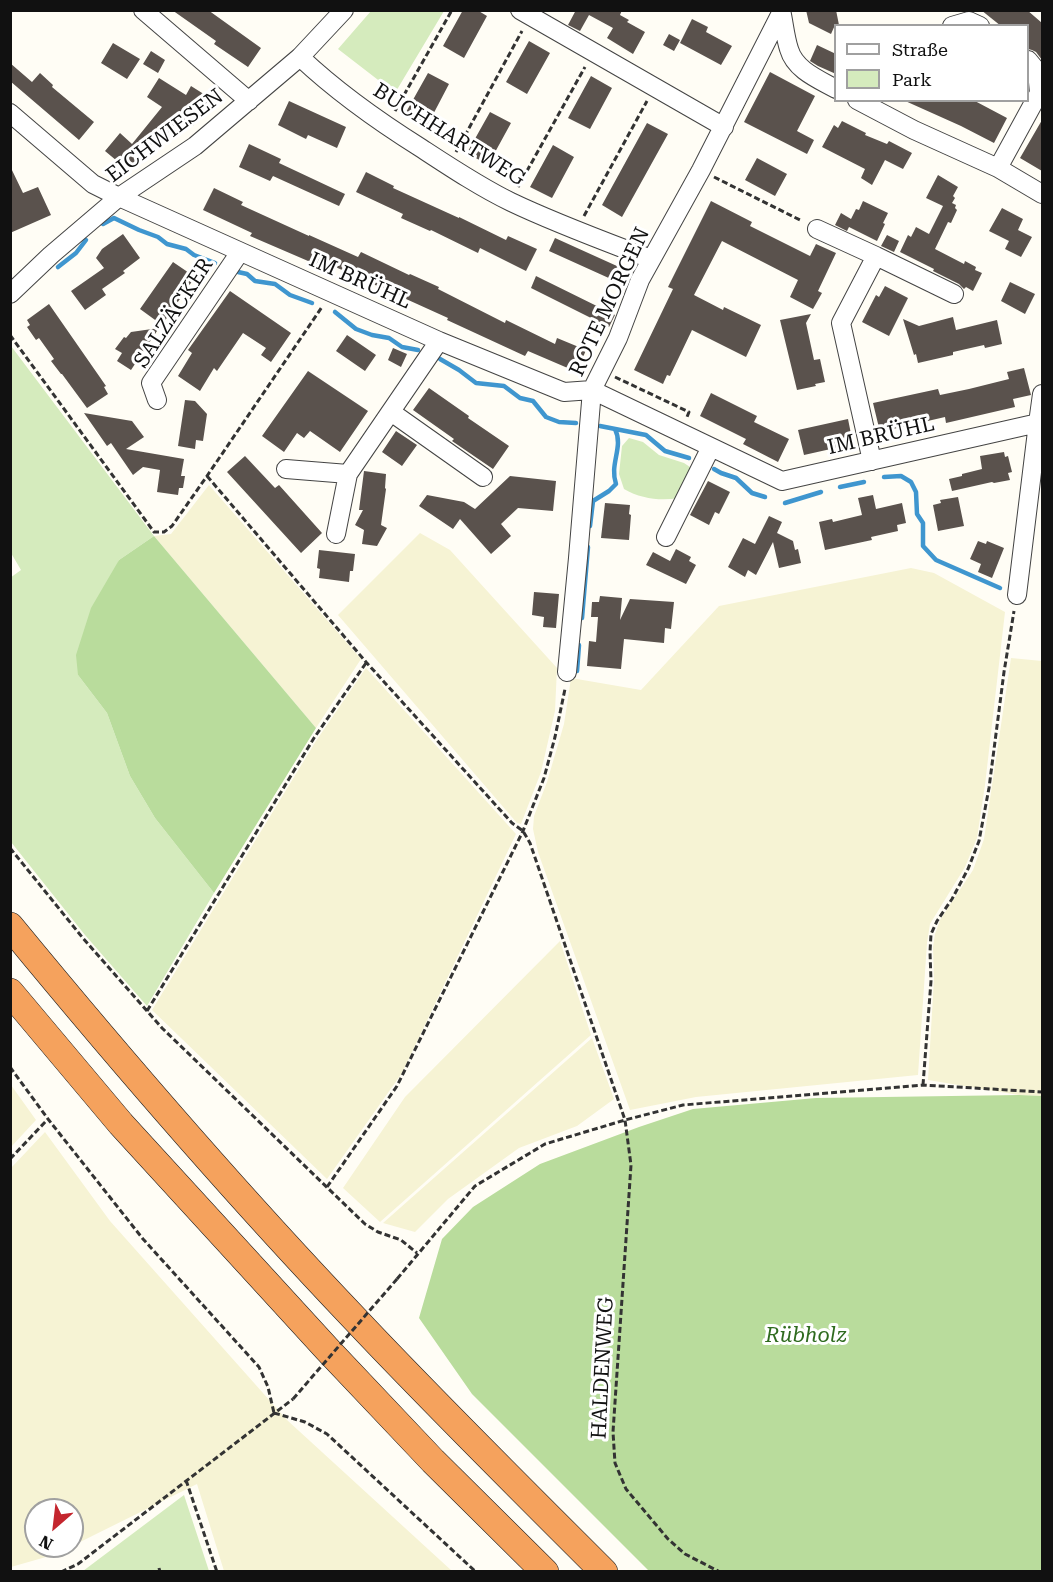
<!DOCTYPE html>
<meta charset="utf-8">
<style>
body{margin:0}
#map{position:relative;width:1053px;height:1582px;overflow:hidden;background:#fffdf5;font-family:"Roboto Serif",serif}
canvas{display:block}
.frame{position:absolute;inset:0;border:12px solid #111;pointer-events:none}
.legend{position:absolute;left:834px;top:24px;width:195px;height:78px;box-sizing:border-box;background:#fff;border:2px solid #a0a0a0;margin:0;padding:8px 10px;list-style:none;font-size:18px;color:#111}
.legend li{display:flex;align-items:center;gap:12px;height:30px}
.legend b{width:30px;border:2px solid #a0a0a0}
.north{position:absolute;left:24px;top:1498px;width:60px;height:60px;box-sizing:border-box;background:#fff;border:2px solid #a0a0a0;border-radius:50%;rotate:208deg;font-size:16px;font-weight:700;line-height:24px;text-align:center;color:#111}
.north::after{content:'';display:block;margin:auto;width:21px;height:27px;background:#c4262e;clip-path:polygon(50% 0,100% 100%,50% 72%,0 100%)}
</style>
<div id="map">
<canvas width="1053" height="1582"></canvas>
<div class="frame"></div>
<ul class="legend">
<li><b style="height:8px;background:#fff"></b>Straße</li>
<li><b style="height:16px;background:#d5ebbd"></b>Park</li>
</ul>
<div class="north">N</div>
</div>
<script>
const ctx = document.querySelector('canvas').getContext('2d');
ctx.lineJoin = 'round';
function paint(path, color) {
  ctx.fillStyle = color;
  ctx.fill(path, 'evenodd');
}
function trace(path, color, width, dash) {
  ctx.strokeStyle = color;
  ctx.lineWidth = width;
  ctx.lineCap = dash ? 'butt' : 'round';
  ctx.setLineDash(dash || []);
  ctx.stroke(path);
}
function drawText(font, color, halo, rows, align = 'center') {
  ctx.font = font + ' "Roboto Serif",serif';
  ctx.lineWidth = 6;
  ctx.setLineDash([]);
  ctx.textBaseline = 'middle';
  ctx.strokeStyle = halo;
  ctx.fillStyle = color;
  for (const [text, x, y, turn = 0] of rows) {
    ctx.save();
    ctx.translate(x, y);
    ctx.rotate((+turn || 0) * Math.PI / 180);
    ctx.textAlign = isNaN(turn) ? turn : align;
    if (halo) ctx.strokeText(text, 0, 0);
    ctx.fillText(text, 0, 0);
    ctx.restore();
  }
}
const farmland = new Path2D(`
 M209,485L361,659L316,728L154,536L171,534Z
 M420,533L450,550L557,668L555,711L541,772L521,824L517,823L338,615Z
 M911,568L934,573L1005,612L985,785L977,838L965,867L930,924L927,943L918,1075L696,1097L630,1110L538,852L533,829L534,816L547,782L564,724L571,678L641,690L719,606Z
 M1011,658L1042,661V1096L1019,1095L928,1080L934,979L933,947L935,934L940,920L973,870L984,839Z
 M366,668L516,834L402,1073L327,1179L152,1010L316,741Z
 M560,941L591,1035L380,1222L343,1188L405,1097Z
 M592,1038L614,1099L577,1126L519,1148L448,1199L415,1232L383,1223Z
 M11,1085L36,1120L11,1147H10Z
 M45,1132L110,1221L287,1420L452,1571H224L197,1484L72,1546V1510H36V1546H71L53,1555L11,1567V1168Z`);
const green = new Path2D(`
 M371,11H444L395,93L338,49Z
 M11,346L154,536L119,560L78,675L107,713L130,776L155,818L214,893L147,1006L85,935L11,842L10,578L21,570L11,553Z
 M629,438L643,442L659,455L684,463L693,469L679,498C661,501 641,499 624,489L619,474L622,446Z
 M184,1495L209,1571H83Z`);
const forest = new Path2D(`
 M154,536L316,728L214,893L155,818L130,776L107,713L78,675L76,655L91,608L119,560Z
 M1019,1095L1042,1096V1571H649L472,1394L419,1318L442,1239L473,1207L540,1164L639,1127L693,1109L816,1098Z`);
const stream = new Path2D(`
 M103,224L114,218L139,230L158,237L167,244L186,249L194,255L215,263
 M58,267L76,253L86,240
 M238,272L247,274L255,281L275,284L290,295L312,303
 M335,312L356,329L372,335L389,338L402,347L418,350
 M440,359L459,370L476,383L504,386L520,398L533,401L546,417L559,422L576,423
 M600,426L646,435L665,451L689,458
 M714,469L721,473L736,478L752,493L765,497
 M884,477L901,476L911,482L916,492L917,514L923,523V546L936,560L1000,588
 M840,487L864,482
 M785,503L821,492
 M590,526L593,501L609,491L616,484C609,464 624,447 615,429
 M582,618L588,547
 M577,671L579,645`);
const building = new Path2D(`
 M172,10H208L261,48L248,67L214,44L216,41Z
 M463,10H477L487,16L464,58L443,46Z
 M576,10H622L620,15L629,20L627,22L645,32L633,54L607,38L613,28L589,15L580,31L568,25Z
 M806,10H836L839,25H835L831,34L809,23Z
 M981,10H1027L1042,23V60L1036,52L1032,50L1028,49V26H1001Z
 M692,19L708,27L706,32L732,46L721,65L680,43Z
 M669,34L680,40L674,51L663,45Z
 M529,41L550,53L527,94L506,82Z
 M113,43L140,59L127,79L101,63Z
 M817,45L836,54V74L818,66L810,61Z
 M151,51L165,60L158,73L143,64Z
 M10,63L32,82L40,73L53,85L52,87L94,122L79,140L10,81Z
 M770,72L815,96L797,131L814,140L807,154L744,122Z
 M428,73L449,84L427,126L405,114Z
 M591,76L612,88L590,129L568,118Z
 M159,78L186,95L191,86L210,98L193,126L181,118L166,135L162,132L129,171L105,151L120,133L132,144L162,107L147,97Z
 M903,100H973L1007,118L994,143L961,126Z
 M289,101L346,127L337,148L308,135L306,139L278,125Z
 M490,112L511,123L488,165L467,153Z
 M1042,120V171L1020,158Z
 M842,121L866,133L865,135L887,144L889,141L912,153L903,169L885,160L872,185L861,178L865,169L822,147L834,125L838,128Z
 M647,123L668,134L622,217L602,205Z
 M249,144L281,159L279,163L345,194L339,206L273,176L270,181L239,167Z
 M553,145L574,157L552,198L530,187Z
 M757,158L787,174L775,196L745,180Z
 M10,166L23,193L38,187L51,215L10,233Z
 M366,172L394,186L393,188L459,218V217L506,240L508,236L537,249L526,271L480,248L478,253L431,230L430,231L401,218L403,214L356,192Z
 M938,175L958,187L953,196L955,198L952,203L956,205L955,208L957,210L951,223L948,222L935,249L964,264L965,261L976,267L975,270L982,273L973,291L966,287L964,289L959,284L933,271L934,269L900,252L908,235L911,237L916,227L929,234L943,206L926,198Z
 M214,188L243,202L241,205L309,236V235L358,257L361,252L409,275L410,274L439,287L438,289L505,323L506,320L555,344L557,338L586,350L577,372L528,351L525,356L447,320L448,318L331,265L329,270L250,236L252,233L203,210Z
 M711,201L752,222L750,226L810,256L816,244L836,253L818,291L822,293L813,309L790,297L798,280L722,241L694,295L723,310L724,307L761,325L746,357L692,330L670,376L667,375L663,384L634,370L673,289L668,287Z
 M863,201L888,213L883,223L885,224L877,241L849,227L847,231L835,225L841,213L851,219L856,209L859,210Z
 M1002,208L1023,219L1018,230L1032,237L1021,257L1005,249L1009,241L989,231Z
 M123,234L140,258L123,271L125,273L102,289L106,295L85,310L71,291L104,268L96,258L102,249Z
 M887,235L899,241L894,252L881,246Z
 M555,238L628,271L622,284L549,251Z
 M173,262L195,277L162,325L140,309Z
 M536,276L615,315L609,327L531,288Z
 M1010,282L1035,294L1025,314L1001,301Z
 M885,286L908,298L889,336L862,322L876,295L879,297Z
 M230,291L291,333L271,362L261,355L266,348L243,333L217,371L214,368L200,391L178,376L192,353L188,350Z
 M49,304L106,386L104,387L108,394L87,408L62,374H61L51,361L54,359L39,338L36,340L27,327L30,325L27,320Z
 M811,314L806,323L814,360L820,359L825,382L815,384L816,386L797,390L780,320Z
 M953,317L956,330L997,320L1002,344L985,348L984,345L953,352V355L918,363L916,354L914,355L903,319L919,326Z
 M159,328L131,370L117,361L122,353L115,349L124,337L126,338L131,332Z
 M347,335L376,355L365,371L336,351Z
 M393,348L407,354L401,367L388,360Z
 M1024,368L1031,395L1013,399L1015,407L946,423L945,417L880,432L873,403L938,389L940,395L969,389L1009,379L1007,372Z
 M308,371L368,411L340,452L310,431L304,438L297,433L284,452L262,436Z
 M429,388L469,416L468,418L509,446L493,469L452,441L454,439L413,410Z
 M711,393L757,416L754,422L789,439L778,462L743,444L746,439L700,416Z
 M185,400L195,401L207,414L203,441L196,440L195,449L178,446Z
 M84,413L132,421L144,437L126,449L184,459L181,476H185L183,488H179L178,495L157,492L160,470L143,467L133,475L111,443L107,446Z
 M848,419L853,444L804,455L798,430Z
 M396,431L417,445L402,466L382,452Z
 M1004,452L1005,457L1008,456L1012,472L1008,473L1010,480L994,483L992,482L952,491L949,479L962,476V474L982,469L980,456Z
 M245,456L275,488L279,485L322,533L301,553L227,472Z
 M364,471L386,474L385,488L386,489L381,525L387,528L377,546L362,544L364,530L355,525L363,510H359Z
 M510,476L556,481L553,511L518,508L501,524L511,536L491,554L460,519L453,529L419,506L427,495L464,502L475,509Z
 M708,481L730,492L719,514L715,512L709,525L690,515Z
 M873,495L876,509L902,503L906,523L897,525L898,531L871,537L872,540L825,550L819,522L832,519L833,522L862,515L858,498Z
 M958,497L964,526L938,531L933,505L941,503L940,500Z
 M605,503L630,505L629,514L631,515L629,540L601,538Z
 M769,516L782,522L777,533L793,541L795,550L798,549L801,563L779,568L773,542L756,575L748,570L745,577L728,567L743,538L755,544Z
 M978,541L986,544L987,541L1004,548L992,578L978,572L981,564L970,559Z
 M676,549L691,557L689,561L696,565L686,584L646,565L653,552L670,561Z
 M319,550L355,554L353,571H350L349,582L319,578L320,569L317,568Z
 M534,592L559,594L556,628L543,627L544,617L532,615Z
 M600,596L622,598L620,620L630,599L674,602L671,629L665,628L664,643L624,639L621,669L587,666L589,641L596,642L598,617H591L592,602H599Z`);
const path = new Path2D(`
 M395,111L452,10
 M456,152L522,31
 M714,177L802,221
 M518,187L585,67
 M584,216L647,101
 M10,335L154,532H164L172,526L207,476L322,307
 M615,377L689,412L687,417
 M207,476L366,662L512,823L523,831L530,843L625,1120L631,1165L613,1432L615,1463L626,1489L668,1539L685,1554L720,1572
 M10,848L82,937L162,1028L365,1224L378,1232L401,1240L417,1253
 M147,1011L314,738L366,663
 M10,1067L48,1119L143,1239L259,1367L268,1387L274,1413
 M923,1085L931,981L930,952L931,934L937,921L952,899L968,869L979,841L989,788L1004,672L1014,611
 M10,1159L48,1119
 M327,1187L397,1086L523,831L544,778L555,737L565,689
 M397,1279L475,1186L545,1144L625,1120L683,1105L923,1085L1042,1092
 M274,1413L305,1422L327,1434L476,1572
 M186,1480L217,1572
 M159,1568L160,1572
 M61,1572L78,1564L293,1399`);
const minor = new Path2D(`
 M143,10L249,101
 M520,10L724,127
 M781,10C784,23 785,37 789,49C795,70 818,79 836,89
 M952,26L969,21L980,26
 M300,57C337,92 378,121 421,148C450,167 480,187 511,202C557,224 604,241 651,259
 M857,100L914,130L998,168L1042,194
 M10,113L93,184L119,197L439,341L564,392L592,390L782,481L1038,423L1042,394
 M998,168L1039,93L1037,71L1028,60
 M817,229L876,256
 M10,294L51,255L119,197L195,146L300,57L344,10
 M157,400L151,383L240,252
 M391,412L483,477
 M872,461L841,323L876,256L954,294
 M286,469L348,474L439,341
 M336,534L348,474
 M666,537L711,447
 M1017,595L1038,423
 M567,672L578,558L592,390L618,338L640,280L701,170L781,13`);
const highway = new Path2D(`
 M10,926C121,1061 235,1193 355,1319C436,1405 520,1488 604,1572
 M10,992L121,1124L327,1349L433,1461L545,1572`);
const pathBridge = new Path2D(`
 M293,1399L397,1279`);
const streetNames = [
 ["BUCHHARTWEG",449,135,32],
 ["EICHWIESEN",165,136,-37],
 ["IM BRÜHL",360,281,24],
 ["ROTE MORGEN",610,302,-65],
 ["SALZÄCKER",174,313,-57],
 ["IM BRÜHL",881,436,-13],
 ["HALDENWEG",603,1368,-87]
];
const parkNames = [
 ["Rübholz",806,1336]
];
paint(farmland, '#f6f3d4');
paint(green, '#d5ebbd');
paint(forest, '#b9dc9c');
trace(stream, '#3f96cf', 4.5);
paint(building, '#5a524d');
trace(minor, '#444', 20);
trace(highway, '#222', 28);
trace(path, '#333', 3, [6, 3]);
trace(minor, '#fff', 18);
trace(highway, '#f5a25d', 27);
trace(pathBridge, '#333', 3, [6, 3]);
drawText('21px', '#111', '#fff', streetNames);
drawText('italic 21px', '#2f6b1f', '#fff', parkNames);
</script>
